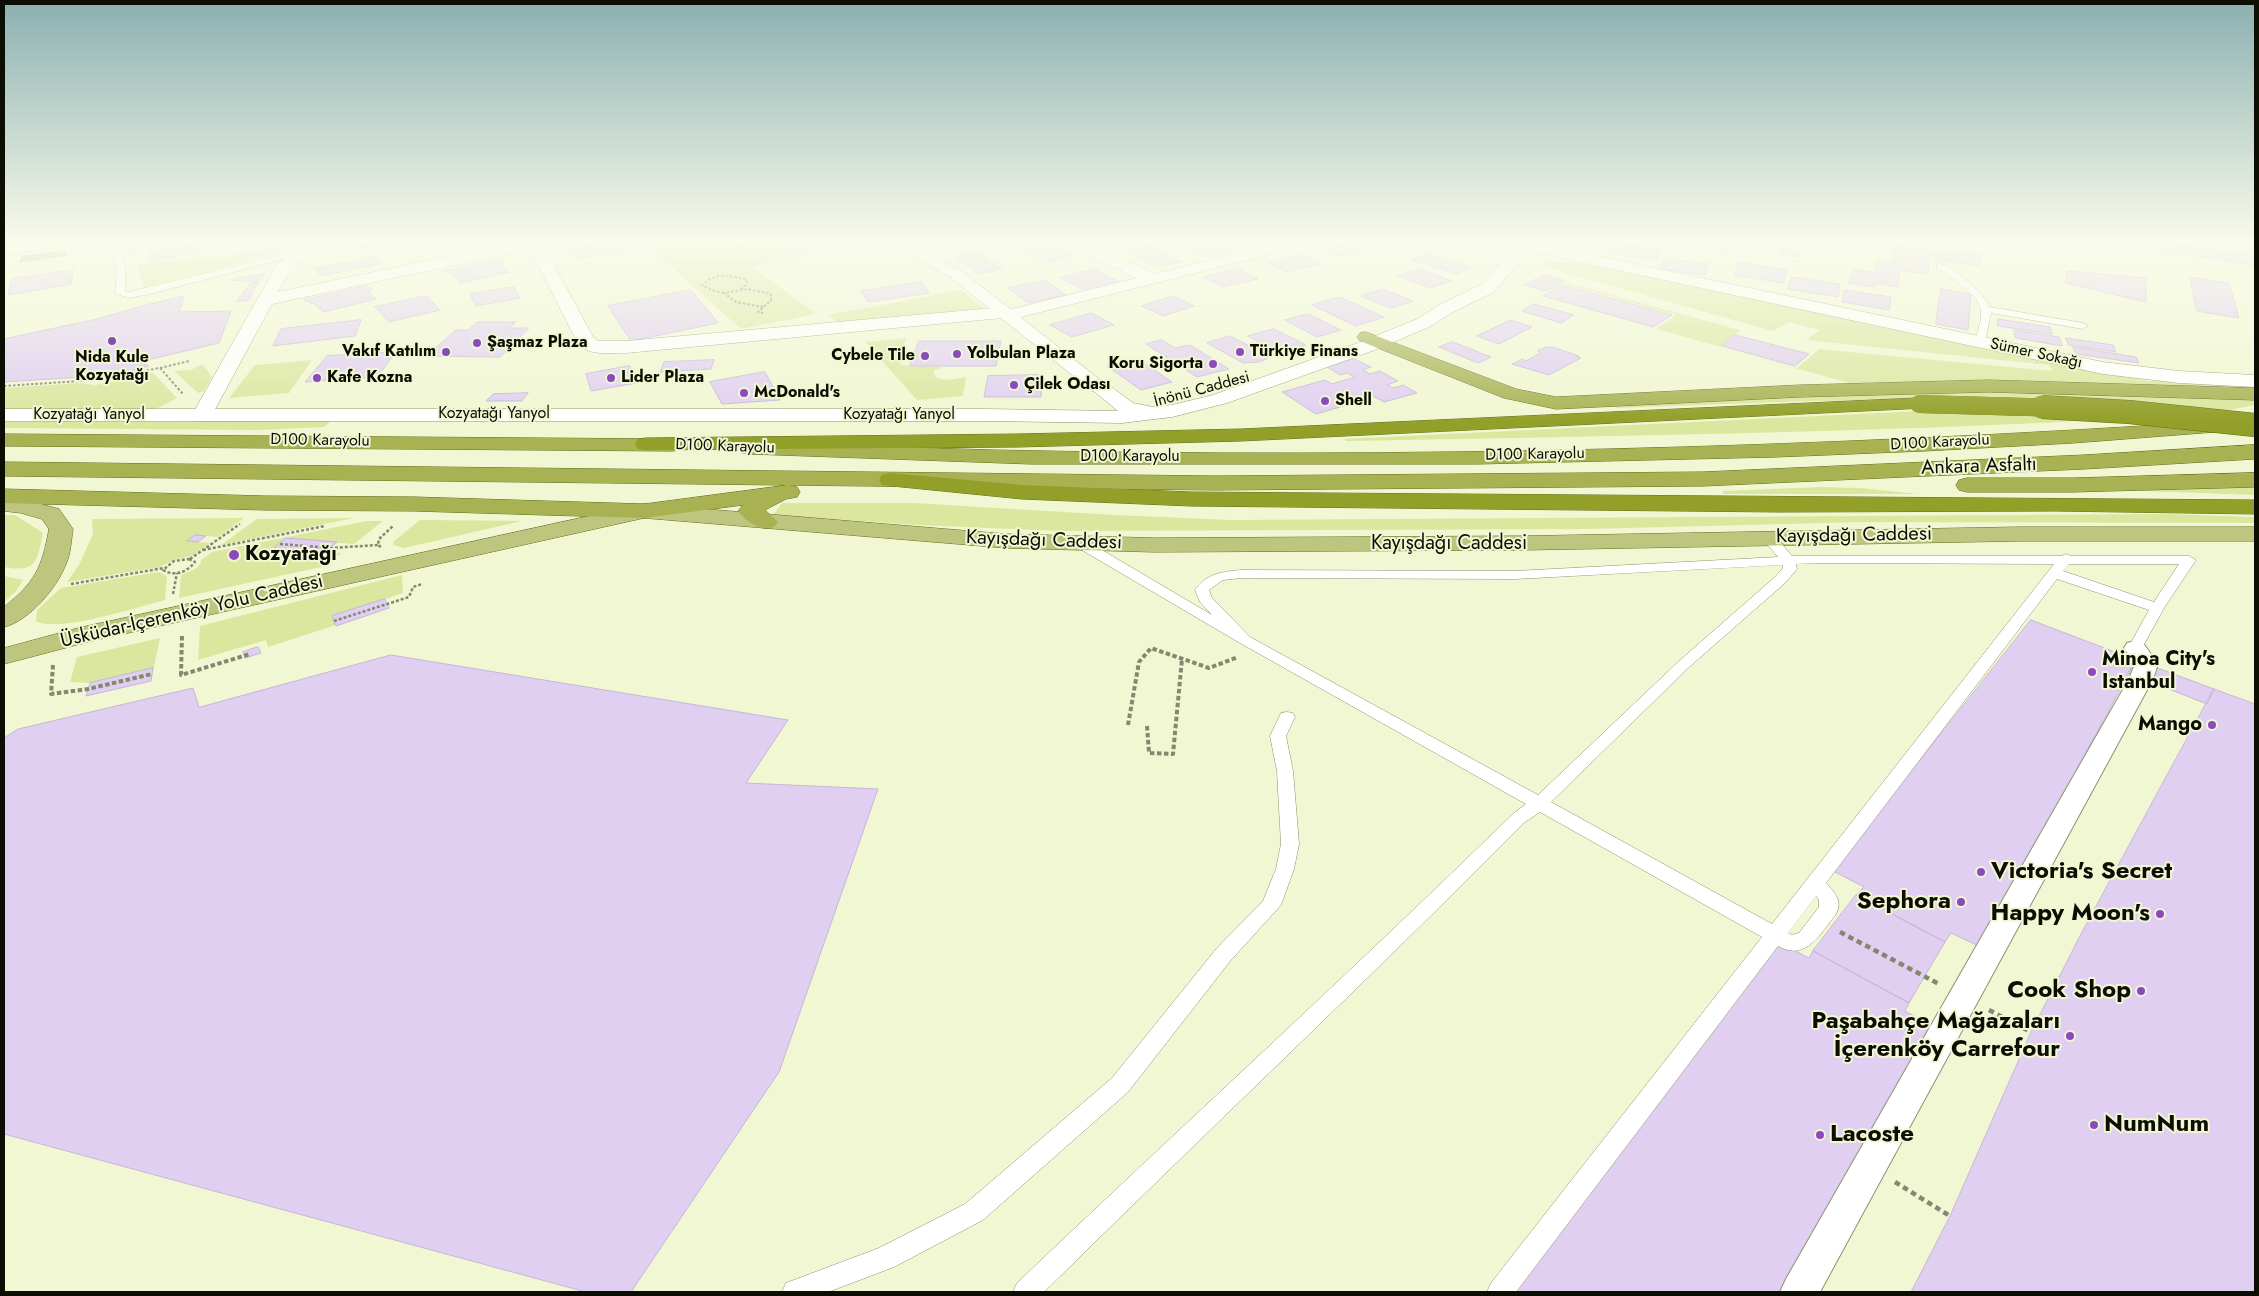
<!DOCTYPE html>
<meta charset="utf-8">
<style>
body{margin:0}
#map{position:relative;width:2259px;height:1296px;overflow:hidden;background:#f1f7d2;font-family:Jost,sans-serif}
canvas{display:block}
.frame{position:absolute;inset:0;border:5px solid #0c0d03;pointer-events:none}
</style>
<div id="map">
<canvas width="2259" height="1296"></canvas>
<div class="frame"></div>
</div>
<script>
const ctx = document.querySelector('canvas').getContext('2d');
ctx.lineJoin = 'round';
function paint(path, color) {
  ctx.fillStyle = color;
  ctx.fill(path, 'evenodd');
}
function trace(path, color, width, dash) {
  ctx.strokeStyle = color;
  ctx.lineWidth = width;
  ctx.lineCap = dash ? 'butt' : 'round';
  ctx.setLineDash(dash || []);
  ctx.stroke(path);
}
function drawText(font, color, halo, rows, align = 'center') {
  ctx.font = font + ' Jost,sans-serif';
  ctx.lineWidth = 4;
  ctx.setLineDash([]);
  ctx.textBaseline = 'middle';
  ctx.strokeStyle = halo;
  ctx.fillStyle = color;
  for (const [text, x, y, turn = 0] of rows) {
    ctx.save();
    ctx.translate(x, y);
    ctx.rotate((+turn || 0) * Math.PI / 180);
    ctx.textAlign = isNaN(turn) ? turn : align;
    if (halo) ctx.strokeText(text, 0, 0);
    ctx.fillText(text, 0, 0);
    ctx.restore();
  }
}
const green = new Path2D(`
 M661,241H718L725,247L755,241H781L801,256L753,267L816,314L741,329L645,244Z
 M286,248L250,261L144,287L136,264Z
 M1547,260L1588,263L2148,381H2255V386L2217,387L1984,380L1849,383L1656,329L1676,315L1565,284L1569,283L1740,330L1720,347L1797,368L1819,349L2052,371L2049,365L1806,340L1820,330L1789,322L1773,331L1547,268L1544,265Z
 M962,290L984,309L839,323L827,315Z
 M906,338L900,365L943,367L934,370V374L937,378L948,380L966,377L963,396L917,400L865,342Z
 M312,360L289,393L229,398L255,365Z
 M202,364L212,377L204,391L198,393L174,371L191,370Z
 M153,373L177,398L154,410H4V388L79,383L95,385Z
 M2016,390L2255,398V405L2203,415L1980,399L1814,401L1617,408L1614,406L1744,397Z
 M1921,411L2118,419C1861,433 1603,436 1346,441L1345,439Z
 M333,419L324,427L258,430L4,428V422H165Z
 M1822,487L1860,488L1918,494H1723V491Z
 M2255,487V495L2142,491L2141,488Z
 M782,503H913L1114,515L1232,520L2168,514L2255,517V523L1866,522L1585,529L1060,531L918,525L773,515Z
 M4,515H15L43,533C37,561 37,573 4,567Z
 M244,518L218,537L196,535L187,541L210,543L192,556L176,559L160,567L67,582L79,565L93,534L92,519Z
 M354,518L221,545L257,519Z
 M420,520L522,521L404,548L393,545L394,541Z
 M367,521H383L354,544L287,539L274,548L341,553L330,565L179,598L181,575L195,569L201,563V560L212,552Z
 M158,572L167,576L165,600C137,607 59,633 36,621L37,610L61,588Z
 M402,575L403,593L385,599L389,608L268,647L266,640L198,660L200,626Z
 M4,576L23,580L16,591L4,602Z
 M160,638L151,681L86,696L90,683L70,682L77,657Z`);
const water = new Path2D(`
 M67,250L66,256L19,263L21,256Z`);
const building = new Path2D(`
 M132,241H177L129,251L121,243Z
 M248,241H285L283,244L243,248Z
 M345,241H391L380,247L343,248L347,245L340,246Z
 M612,241L623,250L579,259L567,249Z
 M799,241H834L838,244L799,252L786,244Z
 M942,241H975L952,246Z
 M1186,241H1216L1231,248L1204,255L1178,243Z
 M1355,241H1366L1378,246L1340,256L1322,249Z
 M1569,241H1614L1609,250L1567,244Z
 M1668,241H1732L1727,251Z
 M2158,242L2255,256V265L2161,251Z
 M199,243L202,252L151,261L149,252Z
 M1618,243L1662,250L1657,261L1611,254Z
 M1050,245L1071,256L1047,262L1027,251Z
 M1896,245L1956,254V251L1980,254V266L1929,258L1928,274L1900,270L1898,287L1875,283L1874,287L1849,283L1853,269L1875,273L1877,259L1893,262Z
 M1150,246L1181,262L1157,267L1126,251Z
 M1783,248L1801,251L1798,257L1780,254Z
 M977,252L1002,269L979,274L954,257Z
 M1428,254L1471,268L1456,274L1412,260Z
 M1302,255L1322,264L1287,272L1268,263Z
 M377,257L381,264L321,276L314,269Z
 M1664,258L1708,264L1705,275L1660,269Z
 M501,259L505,263L502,265L509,272L460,283L454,276L443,271Z
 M1739,262L1787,270L1783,283L1735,275Z
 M1094,269L1120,282L1086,291L1061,278Z
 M1239,269L1258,279L1223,287L1204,277Z
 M1420,269L1452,281L1430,288L1398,276Z
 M73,270L71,284L8,295L12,279Z
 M2068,271L2146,278V302L2066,283Z
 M266,274L258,282L229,280Z
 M1544,275L1565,281L1546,291L1525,285Z
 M1792,277L1840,284L1838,297L1788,289Z
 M2190,277L2229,283L2239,318L2197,311Z
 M1045,280L1066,295L1028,303L1008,288Z
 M258,282L249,300L236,302L250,284Z
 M921,282L929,293L868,302L861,291Z
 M1562,285L1672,315L1653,327L1543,296Z
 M367,286L372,290L368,292L376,299L323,312L316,305L304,300Z
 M514,287L520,298L476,306L470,294Z
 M1383,289L1413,301L1391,308L1361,296Z
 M1941,289L1971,294L1968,330L1936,324Z
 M691,290L718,323L631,341L608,306Z
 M1845,290L1891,297L1889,310L1842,302Z
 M184,296L179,312L231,311L219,343L139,362L149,366L115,375L4,382V339L97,319L142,306Z
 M426,296L440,310L389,322L375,307Z
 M1173,296L1194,306L1163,316L1142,306Z
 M1340,297L1384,317L1356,326L1312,305Z
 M1534,304L1574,315L1561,323L1522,311Z
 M1092,313L1114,325L1072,337L1050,325Z
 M1308,314L1341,330L1317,337L1285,320Z
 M1998,319L2050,327L2052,334L1998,326Z
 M361,320L355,336L273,346L281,329Z
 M1511,320L1532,327L1499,344L1477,336Z
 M477,322H516L509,328H529L500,357L426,356L456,330H468Z
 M1274,329L1306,345L1280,353L1248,336Z
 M2014,330L2059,337L2062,346L2016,338Z
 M1735,335L1809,354L1795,366L1722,346Z
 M1230,336L1267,355L1268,358L1259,362L1243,363L1207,343Z
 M2066,338L2113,345L2116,352L2069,345Z
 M1162,340L1175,348L1190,345L1229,369L1197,377L1146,344Z
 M919,341H1001L996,366H910Z
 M1453,342L1491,357L1478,363L1439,347Z
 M1546,347H1552L1579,356L1577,357L1581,358L1549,375L1512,364L1522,359L1526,361L1541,353L1538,351Z
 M2073,347L2136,357L2139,363L2076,354Z
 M396,352L377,377L305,382L327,356Z
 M1138,359L1172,382L1141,390L1107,366Z
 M1355,359L1371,367L1363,370L1370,374L1380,371L1398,381L1387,385L1393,388L1403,385L1417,393L1384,402L1367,393L1354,397L1361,401L1316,414L1282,392L1325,380L1332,384L1355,377L1347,373L1340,375L1327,367Z
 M714,360L711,369L660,372L664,362Z
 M630,366L637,383L591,391L586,374Z
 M765,372L780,400L722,404L710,382Z
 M1042,375L1041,397H984L988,376Z
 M528,393L522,401H486L493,394Z
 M195,535L206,536L198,542L187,541Z
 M286,538L337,542L325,552L274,548Z
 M385,599L389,608L336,626L332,616Z
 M2031,620L2136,660L1981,947L1951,933L1945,942L1856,895L1864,887L1833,871Z
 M258,647L261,653L245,658L243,652Z
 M391,655L788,720L746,783L878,789L779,1072L631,1292H586L4,1134V738L18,729L193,688L199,707Z
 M2136,660L2214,689L2207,704L2128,673Z
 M153,668L151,681L86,696L90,683Z
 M2214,689L2255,704V1292H1911L1950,1216L2031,1032L2082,932Z
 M1856,895L1945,942L1909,1003L1813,951Z
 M1778,942L1809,958L1813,951L1909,1003L1905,1011L1938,1029L1785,1292H1516Z`);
const pathFar3 = new Path2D(`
 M724,293L711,290L702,285C716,272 730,275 747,280V284L741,289
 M763,307L736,302L724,293L748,289L771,294V300L758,312L764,313
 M160,368L189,361
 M4,386L111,379L126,374L160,368L183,394`);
const pathFar2 = new Path2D(`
 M280,544L331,548L378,545
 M381,547L378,545L379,539L393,526
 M203,550L325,526
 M189,559L195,562C187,572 175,577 163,570L174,561Z
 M190,559L240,524
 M71,584L164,568
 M173,594L177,573
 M334,621L409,597L413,587L422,584`);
const pathFar1 = new Path2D(`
 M182,636L181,675L250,654
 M53,665L51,694L88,689L152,674
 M1128,725L1139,662L1151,648L1209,668L1238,657
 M1147,726L1149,753L1173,754L1182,659`);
const path = new Path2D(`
 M1840,932L1939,984
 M1989,1010L2031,1032
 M1895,1182L1950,1216`);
const service = new Path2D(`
 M65,241H97L119,250L125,268V291L128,292L298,251L302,254L150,294L128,298L115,293L117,268L112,253L87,243L4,255V249Z
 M1937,264C1950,262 1984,294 1990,307L2083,323L2088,326L2083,329L1991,313L1985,342L1980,345L1976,344L1975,342C1977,332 1982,321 1981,311C1980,295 1949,277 1937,268Z
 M1769,534L1774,535L1792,556H2061L2066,554L2071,556H2189L2196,560L2164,608L2142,648L2140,651H2130L2128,648L2149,610L2057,579L1826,883C1835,893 1843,901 1836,914C1821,933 1806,962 1778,946L1516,1292H1487L1491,1283L1762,937L1540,812L1525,822C1367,981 1203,1135 1044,1292H1013L1017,1283C1182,1126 1350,973 1513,814L1526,804L1240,643L1075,546L1073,543L1075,540H1085L1212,615L1200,602L1195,590C1207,573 1222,572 1241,570L1515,571L1778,557L1762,538ZM1821,563L2054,564L1772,924L1551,802L1688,668L1785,583L1797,569L1796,564ZM2069,564H2179L2154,602L2063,571ZM1783,565V568L1775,577L1678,662L1538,795L1250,637L1212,598L1209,590L1223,580L1241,578L1515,579ZM1816,896L1819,900V907L1799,933L1792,935L1788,933Z
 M1287,712L1293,713L1295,717L1286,736L1293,771L1299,844L1294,869L1281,905L1231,960L1128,1092L983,1220L894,1267L828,1292H782L786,1283L879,1248L965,1204L1112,1078L1217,948L1263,901L1276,869L1281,844L1277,771L1270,736L1281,713Z`);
const pedestrian = new Path2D(`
 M2135,641L2143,643L2158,664L2153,679L1820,1292H1780L1786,1279L2129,679L2135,664L2124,648L2127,643Z`);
const minor = new Path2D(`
 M307,241H325L291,269L278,292L522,241H552L549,244L544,246L593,337L598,341H626L1005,307L1012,309L1136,278L1067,244L1064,241H1084L1154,274L1287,241H1314L1311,244L1009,320L1002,318L626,353C610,353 590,356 578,344L530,249L272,304L212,415L209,419L202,421L195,419L192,415L276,266Z
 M1525,241L2103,362L2179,371L2255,375V387L2179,383L2103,374L1519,249L1517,246L1519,243Z`);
const tertiary = new Path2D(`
 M882,241H903L962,271L1109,387L1106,391L1099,393L1092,391L950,277L918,259L885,244Z`);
const secondary = new Path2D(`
 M1521,241H1537L1494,292L1453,312L1429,327L1372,351L1227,403L1172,417L1122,423L985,421H4V409H985L1118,411L1089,387L1092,383L1099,381L1106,383L1133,403L1153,407L1172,405L1213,395L1358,343L1417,319L1441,304L1482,284Z`);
const primary = new Path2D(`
 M4,497L23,499L59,509L73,529C71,541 71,553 66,564C57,588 29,621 4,627V607C35,582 42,568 49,529L42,519L21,513L4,511Z
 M644,504L1006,534L1155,538L1523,536L2020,527H2255V541H2020L1523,550L1155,552L1006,548L644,518L92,641L4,664V648L78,628Z`);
const trunk = new Path2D(`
 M1366,332L1516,389L1556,397L1800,385L1988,380L2255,388V400L1988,392L1800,397L1556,409L1504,398L1360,341L1357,337L1360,333Z
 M2221,421L2228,423L2231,427L2228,431L2073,443L1924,451L1776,457L1478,464H1031L750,454L742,453L739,448L742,443L750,442C831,444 913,448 994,450C1403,459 1813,448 2221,421Z
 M4,434L672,439L680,440L683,445L680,450L672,451L4,446Z
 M2255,445V459L2084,469L1703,486L1215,490L4,476V462L1215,476L1703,472L2084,455Z
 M2255,473V487L2073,492H1967L1959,490L1956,485L1959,480L1967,478H2073Z
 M789,485L797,487L800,492L797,497L786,499L765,510L778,522L774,527C760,531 747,523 738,511L743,505L644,518L414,511L265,510L4,503V489L265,496L414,497L644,504Z`);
const motorway = new Path2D(`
 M1919,398L1926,400L1929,404L1926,408L1241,441L1018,447L646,450L638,449L635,444L638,439L646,438L1018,434L1241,429Z
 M890,473L1022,485L1191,492L2255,500V514L2055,511L1779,512L1191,506L1022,499L882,485L879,480L882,475Z`);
const motorwayBridgeFar1 = new Path2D(`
 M1919,404L2064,408`);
const motorwayBridge = new Path2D(`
 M2042,407L2129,412L2255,425`);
const markers = [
 [112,341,5,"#8b49be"],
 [477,343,5,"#8b49be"],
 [446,352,5,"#8b49be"],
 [1240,352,5,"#8b49be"],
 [957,354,5,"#8b49be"],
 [925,356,5,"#8b49be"],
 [1213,364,5,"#8b49be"],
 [317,378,5,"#8b49be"],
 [611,378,5,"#8b49be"],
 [1014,385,5,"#8b49be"],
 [744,393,5,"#8b49be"],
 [1325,401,5,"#8b49be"],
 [234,555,6,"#8b49be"],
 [2092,672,5,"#8b49be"],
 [2212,725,5,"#8b49be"],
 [1981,872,5,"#8b49be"],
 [1961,902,5,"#8b49be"],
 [2160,914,5,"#8b49be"],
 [2141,991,5,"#8b49be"],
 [2070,1036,5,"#8b49be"],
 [2094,1125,5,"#8b49be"],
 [1820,1135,5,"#8b49be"]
];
const farPoinames = [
 ["Şaşmaz Plaza",487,343],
 ["Vakıf Katılım",436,352,"right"],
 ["Türkiye Finans",1250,352],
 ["Yolbulan Plaza",967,354],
 ["Cybele Tile",915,356,"right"],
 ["Nida Kule",112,358,"center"],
 ["Kozyatağı",112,376,"center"],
 ["Koru Sigorta",1203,364,"right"],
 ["Kafe Kozna",327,378],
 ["Lider Plaza",621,378],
 ["Çilek Odası",1024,385],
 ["McDonald's",754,393],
 ["Shell",1335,401]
];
const farStreetnames = [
 ["Sümer Sokağı",2036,354,12],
 ["İnönü Caddesi",1202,390,-15],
 ["Kozyatağı Yanyol",494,414],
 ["Kozyatağı Yanyol",89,415],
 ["Kozyatağı Yanyol",899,415],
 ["D100 Karayolu",320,441,1],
 ["D100 Karayolu",1940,443,-3],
 ["D100 Karayolu",725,447,2],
 ["D100 Karayolu",1535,455,-1],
 ["D100 Karayolu",1130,457]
];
const streetNames = [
 ["Ankara Asfaltı",1979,467,-2],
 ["Kayışdağı Caddesi",1854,536,-1],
 ["Kayışdağı Caddesi",1044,541,2],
 ["Kayışdağı Caddesi",1449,544],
 ["Üsküdar-İçerenköy Yolu Caddesi",192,612,-13]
];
const poiNames = [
 ["Kozyatağı",245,555],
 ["Minoa City's",2102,660],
 ["Istanbul",2102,683],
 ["Mango",2202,725,"right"]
];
const nearPoinames = [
 ["Victoria's Secret",1991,872,"left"],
 ["Sephora",1951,902],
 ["Happy Moon's",2150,914],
 ["Cook Shop",2131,991],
 ["Paşabahçe Mağazaları",2060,1022],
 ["İçerenköy Carrefour",2060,1050],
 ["NumNum",2104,1125,"left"],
 ["Lacoste",1830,1135,"left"]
];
paint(green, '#dbe69e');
paint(water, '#9faa5b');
paint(building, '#e0cff1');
trace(building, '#c6b6d7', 1);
trace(service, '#8c9270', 1);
trace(pedestrian, '#8c9270', 2);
trace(minor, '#8c9270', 1);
trace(tertiary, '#8c9270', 1);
trace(secondary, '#8c9270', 1);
trace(primary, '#636c1b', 1);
trace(trunk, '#636c1b', 1);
trace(motorway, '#636c1b', 1);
trace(pathFar3, '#848870', 2, [2.5, 2]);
trace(pathFar2, '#848870', 2.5, [3, 2]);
trace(pathFar1, '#848870', 4, [4.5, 2.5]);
trace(path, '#848870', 4.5, [5.5, 4]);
paint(service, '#fff');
paint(pedestrian, '#fff');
paint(minor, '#fff');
paint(tertiary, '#fff');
paint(secondary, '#fff');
paint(primary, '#bec57e');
paint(trunk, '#a8b253');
paint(motorway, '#929f28');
trace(motorwayBridgeFar1, '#636c1b', 18, []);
trace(motorwayBridge, '#636c1b', 24, []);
trace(motorwayBridgeFar1, '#929f28', 18);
trace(motorwayBridge, '#929f28', 23);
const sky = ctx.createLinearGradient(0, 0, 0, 422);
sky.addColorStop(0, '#8bb0b0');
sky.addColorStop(0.57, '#f9fbeb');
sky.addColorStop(1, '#f9fbeb00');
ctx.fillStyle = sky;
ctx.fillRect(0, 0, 2259, 422);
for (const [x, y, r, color] of markers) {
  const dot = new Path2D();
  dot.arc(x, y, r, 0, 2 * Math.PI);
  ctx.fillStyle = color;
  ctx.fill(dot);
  trace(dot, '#f1f7d2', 2);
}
drawText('bold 16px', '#0c0d03', '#f1f7d2', farPoinames, 'left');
drawText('16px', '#0c0d03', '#f1f7d2', farStreetnames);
drawText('20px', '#0c0d03', '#f1f7d2', streetNames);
drawText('bold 20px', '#0c0d03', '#f1f7d2', poiNames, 'left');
drawText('bold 24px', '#0c0d03', '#f1f7d2', nearPoinames, 'right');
</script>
